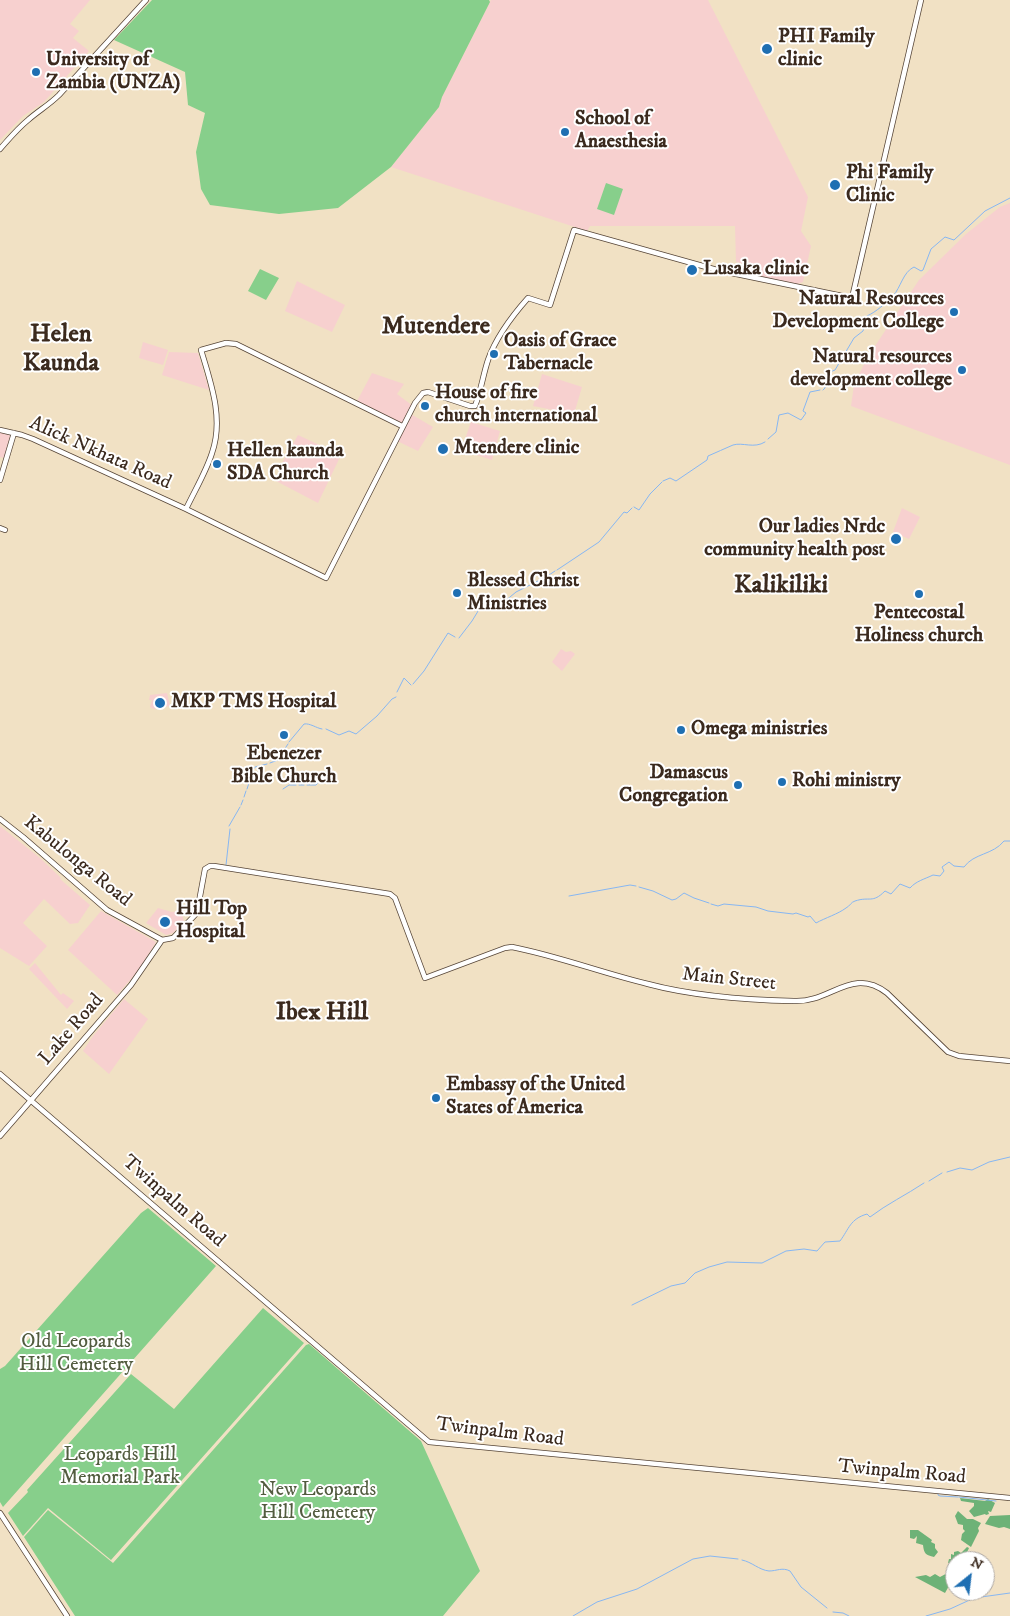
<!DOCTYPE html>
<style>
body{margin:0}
#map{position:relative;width:1010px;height:1616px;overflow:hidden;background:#f1e1c4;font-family:"IM FELL DW Pica",serif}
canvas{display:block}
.north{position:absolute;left:945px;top:1551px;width:50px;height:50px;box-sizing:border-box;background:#fff;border:1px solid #b1aaa5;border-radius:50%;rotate:29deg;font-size:14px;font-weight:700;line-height:20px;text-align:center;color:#3b2a1e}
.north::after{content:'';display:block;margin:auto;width:18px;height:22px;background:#1f6fb2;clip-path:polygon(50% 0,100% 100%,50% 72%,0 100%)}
</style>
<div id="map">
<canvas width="1010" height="1616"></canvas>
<div class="north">N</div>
</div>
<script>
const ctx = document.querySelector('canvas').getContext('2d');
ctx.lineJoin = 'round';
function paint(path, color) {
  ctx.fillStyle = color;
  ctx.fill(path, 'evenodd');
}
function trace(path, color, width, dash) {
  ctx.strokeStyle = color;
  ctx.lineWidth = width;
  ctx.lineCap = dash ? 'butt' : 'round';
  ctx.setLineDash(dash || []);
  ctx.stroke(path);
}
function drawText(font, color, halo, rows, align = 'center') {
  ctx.font = font + ' "IM FELL DW Pica",serif';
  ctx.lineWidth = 4;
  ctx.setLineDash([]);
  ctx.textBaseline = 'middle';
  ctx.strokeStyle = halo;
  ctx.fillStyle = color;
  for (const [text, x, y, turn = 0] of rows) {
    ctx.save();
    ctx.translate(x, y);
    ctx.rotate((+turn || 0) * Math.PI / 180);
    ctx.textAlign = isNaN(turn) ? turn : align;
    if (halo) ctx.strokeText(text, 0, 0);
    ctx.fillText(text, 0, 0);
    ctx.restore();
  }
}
const built = new Path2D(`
 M0,0H90L70,24L79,31L73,38L89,51L44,102L23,116L0,140Z
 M491,0H708L808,197L801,231L811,246L803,282L797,284L743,273L744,264L736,262L735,226H590L587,231L391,167L439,107L442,97Z
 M1010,203V465L851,406L854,385L867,358L919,280L966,234L1000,207Z
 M297,281L345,305L332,332L285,311Z
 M143,342L168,350L163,365L139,358Z
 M169,352L198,353L209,390L162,375Z
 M372,373L404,384L397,394L413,406L409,413L433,427L418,451L395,440L402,426L356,403Z
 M542,374L582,387L574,414L533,406Z
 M471,422L500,431L492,460L461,450Z
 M0,432L11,434L4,458L0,457Z
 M298,435L341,455L318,503L276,481L280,467Z
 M902,508L920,517L909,539L893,532Z
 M561,649L566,652L571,651L575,654L562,671L552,662Z
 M167,693L170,706L154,709L150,707L152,700H149L150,695Z
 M0,826L40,858L61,878L60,879L90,905L78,923L70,924L44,899L23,923L47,946L29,966L0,948Z
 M158,908L172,912L181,911L184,921L173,933L166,935L146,923Z
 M101,911L156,942L139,970L117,995L68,950Z
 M35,963L61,995L63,993L74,1001L67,1009L29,969Z
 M124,999L148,1019L109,1074L83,1051L93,1036Z`);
const green = new Path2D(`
 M152,0H489L490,2L442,97L439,107L391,167L338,208L279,214L210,205L201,189L196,152L205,113L188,105L185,72L114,40Z
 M606,183L623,189L614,215L597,209Z
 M260,269L279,278L266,300L248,291Z
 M148,1208L216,1266L3,1507L0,1502V1369L5,1366L141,1213Z
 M263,1308L304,1343L111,1560L48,1508L23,1536L8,1513L28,1492L27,1490L131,1374L174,1409Z
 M309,1344L421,1441L480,1571L443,1616H75L24,1537L48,1510L113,1563L306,1345Z`);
const forest = new Path2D(`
 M960,1498L985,1501L988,1499L995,1503L991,1512L988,1511L989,1514L986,1515L985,1514L974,1517L969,1511L974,1506V1503L961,1501Z
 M958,1511L967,1519H973L981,1523L978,1528L979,1531L971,1547L961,1540L962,1534L965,1531L963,1529V1525L958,1524L955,1516Z
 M1010,1515V1529L1004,1527L999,1528L985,1524L990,1516Z
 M910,1530H918L932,1540L931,1542L935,1544V1548L938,1552L934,1557C926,1555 924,1554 923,1545L916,1543L917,1536L914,1539L910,1538Z
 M967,1547L969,1548L963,1561L948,1563L949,1559H951V1554L954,1555V1552L958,1551L961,1553Z
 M955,1569V1575L945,1593L915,1577L926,1575L930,1577L935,1574L940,1577Z`);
const stream = new Path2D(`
 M823,390L825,388L830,372L835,370L854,338L863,331L867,316C876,312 886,303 893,296C901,287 903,272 914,267L921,271L923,270L931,249L945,237L954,240L985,211L1010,198
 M768,439L776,432L779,415L788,413L801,420L806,413L803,411L810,392L820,390
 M663,481L670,478L676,481L707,460L708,456C716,452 725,449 733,445C743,442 754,449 765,442
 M634,507L639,510L650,494L662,482
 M557,570L599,542L624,512L627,513L632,508
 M459,638L472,621L483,603L490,602L498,607L516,592L546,577L555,571
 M413,684L424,671L448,633L455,637
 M397,692L404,678L411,685
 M326,729L339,735L349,731L356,734L377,716L392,699L396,697
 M289,742L304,724C310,723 316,728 322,729
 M282,753L288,744
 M270,763L278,760L281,756
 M252,772L255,767L267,764
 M250,778L251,775
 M299,785H304
 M307,785H316L323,776L327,774L332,777
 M247,789L250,780
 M283,789L289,785H296
 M244,797L246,791
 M241,805L243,800
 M229,826L240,807
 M226,865L230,829
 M639,887L653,891L672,900L676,899L684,893L694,898L709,903
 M569,896L630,885L636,886
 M711,904L718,906L724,904L756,907L768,911L793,914L796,913L808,917L810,916L816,923C825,918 838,914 846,908C850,906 851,902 855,901C870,896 872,904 885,891L891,894L900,884L910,888C916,881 925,879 933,875L940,876L944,871L942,867L949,862L954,866L964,867C974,853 993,855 1004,841H1010
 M947,1172L960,1168L972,1170L989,1162L1010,1157
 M929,1181L942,1173
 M632,1305L671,1286L685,1283L695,1273L709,1267L727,1262L762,1263L786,1251L804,1249L817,1251L825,1242L840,1241C849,1229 850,1219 867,1214L870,1217C887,1204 906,1195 924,1183
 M938,1492V1495L940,1496L958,1497
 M959,1497L996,1501
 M742,1560C752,1562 759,1570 769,1571C777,1571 782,1567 790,1571L801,1587L827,1608
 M833,1612L843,1613L849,1616
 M573,1616L597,1602L637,1589L693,1559L710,1556L738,1559
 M926,1616L950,1609L974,1598L1010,1593`);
const major = new Path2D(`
 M0,149C9,139 17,129 28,120C38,111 49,105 59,95L146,0
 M0,430L22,435L33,439L186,509L326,578L415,403L423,393L428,392L470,406H475C481,391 483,375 488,360C496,337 512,316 528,298L550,305L574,230L717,270L852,298L921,0
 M0,480L14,433
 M186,509C195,490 206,472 212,453C224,419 211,383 201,350L226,343L236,344L402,426
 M0,528L5,530
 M0,819L23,837L107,910L162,940L173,938L195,915L198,907L205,869L210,866H214L390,894L395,898L425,978L505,948L512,947C558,956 602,973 648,984C693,996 747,1000 794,1001C831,1003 851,966 887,993L948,1052L959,1056L1010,1061
 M0,1074L429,1442L1010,1498
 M0,1136L131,985L162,940
 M0,1513L67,1616`);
const markers = [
 [767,49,6,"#1f6fb2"],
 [36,72,5,"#1f6fb2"],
 [565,132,5,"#1f6fb2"],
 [835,185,6,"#1f6fb2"],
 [692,270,6,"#1f6fb2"],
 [954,312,5,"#1f6fb2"],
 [494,354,5,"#1f6fb2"],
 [962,370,5,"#1f6fb2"],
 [425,406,5,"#1f6fb2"],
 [443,449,6,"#1f6fb2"],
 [217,464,5,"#1f6fb2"],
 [896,539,6,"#1f6fb2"],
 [457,593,5,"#1f6fb2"],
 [919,594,5,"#1f6fb2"],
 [160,703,6,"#1f6fb2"],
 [681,730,5,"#1f6fb2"],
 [284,735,5,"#1f6fb2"],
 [782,782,5,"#1f6fb2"],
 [738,785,5,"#1f6fb2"],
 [165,922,6,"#1f6fb2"],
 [436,1098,5,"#1f6fb2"]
];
const poiNames = [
 ["PHI Family",778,38],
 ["clinic",778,61],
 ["University of",46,61],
 ["Zambia (UNZA)",46,84],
 ["School of",575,120],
 ["Anaesthesia",575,143],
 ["Phi Family",846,174],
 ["Clinic",846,197],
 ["Lusaka clinic",703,270],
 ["Natural Resources",944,300,"right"],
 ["Development College",944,323,"right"],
 ["Oasis of Grace",504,342],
 ["Tabernacle",504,365],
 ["Natural resources",952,358,"right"],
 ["development college",952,381,"right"],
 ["House of fire",435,394],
 ["church international",435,417],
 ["Mtendere clinic",454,449],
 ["Hellen kaunda",227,452],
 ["SDA Church",227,475],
 ["Our ladies Nrdc",885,528,"right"],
 ["community health post",885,551,"right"],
 ["Blessed Christ",467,582],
 ["Ministries",467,605],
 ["Pentecostal",919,614,"center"],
 ["Holiness church",919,637,"center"],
 ["MKP TMS Hospital",171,703],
 ["Omega ministries",691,730],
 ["Ebenezer",284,755,"center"],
 ["Bible Church",284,778,"center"],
 ["Damascus",728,774,"right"],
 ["Congregation",728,797,"right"],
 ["Rohi ministry",792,782],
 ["Hill Top",176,910],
 ["Hospital",176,933],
 ["Embassy of the United",446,1086],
 ["States of America",446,1109]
];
const streetNames = [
 ["Alick Nkhata Road",100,454,24],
 ["Kabulonga Road",77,862,39],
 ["Main Street",729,980,6],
 ["Lake Road",72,1030,-49],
 ["Twinpalm Road",173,1202,41],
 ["Twinpalm Road",500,1433,7],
 ["Twinpalm Road",902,1473,5]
];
const parkNames = [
 ["Old Leopards",76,1343],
 ["Hill Cemetery",76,1366],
 ["Leopards Hill",120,1456],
 ["Memorial Park",120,1479],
 ["New Leopards",318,1491],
 ["Hill Cemetery",318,1514]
];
const districtNames = [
 ["Mutendere",436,328],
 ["Helen",61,336],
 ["Kaunda",61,365],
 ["Kalikiliki",781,587],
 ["Ibex Hill",322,1014]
];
paint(built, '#f7d0cf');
paint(green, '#87cf8b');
paint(forest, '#6db277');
trace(stream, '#86b6f2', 1);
trace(major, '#564537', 6);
trace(major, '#fff', 4.5);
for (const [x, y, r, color] of markers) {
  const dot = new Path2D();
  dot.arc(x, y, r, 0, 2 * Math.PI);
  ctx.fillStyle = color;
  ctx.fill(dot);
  trace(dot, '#fff', 2);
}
drawText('bold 20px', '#3b2a1e', '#fff', poiNames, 'left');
drawText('20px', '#3b2a1e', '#fff', streetNames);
drawText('20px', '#525c3f', '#fff', parkNames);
drawText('bold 25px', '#3b2a1e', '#fff', districtNames);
</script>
